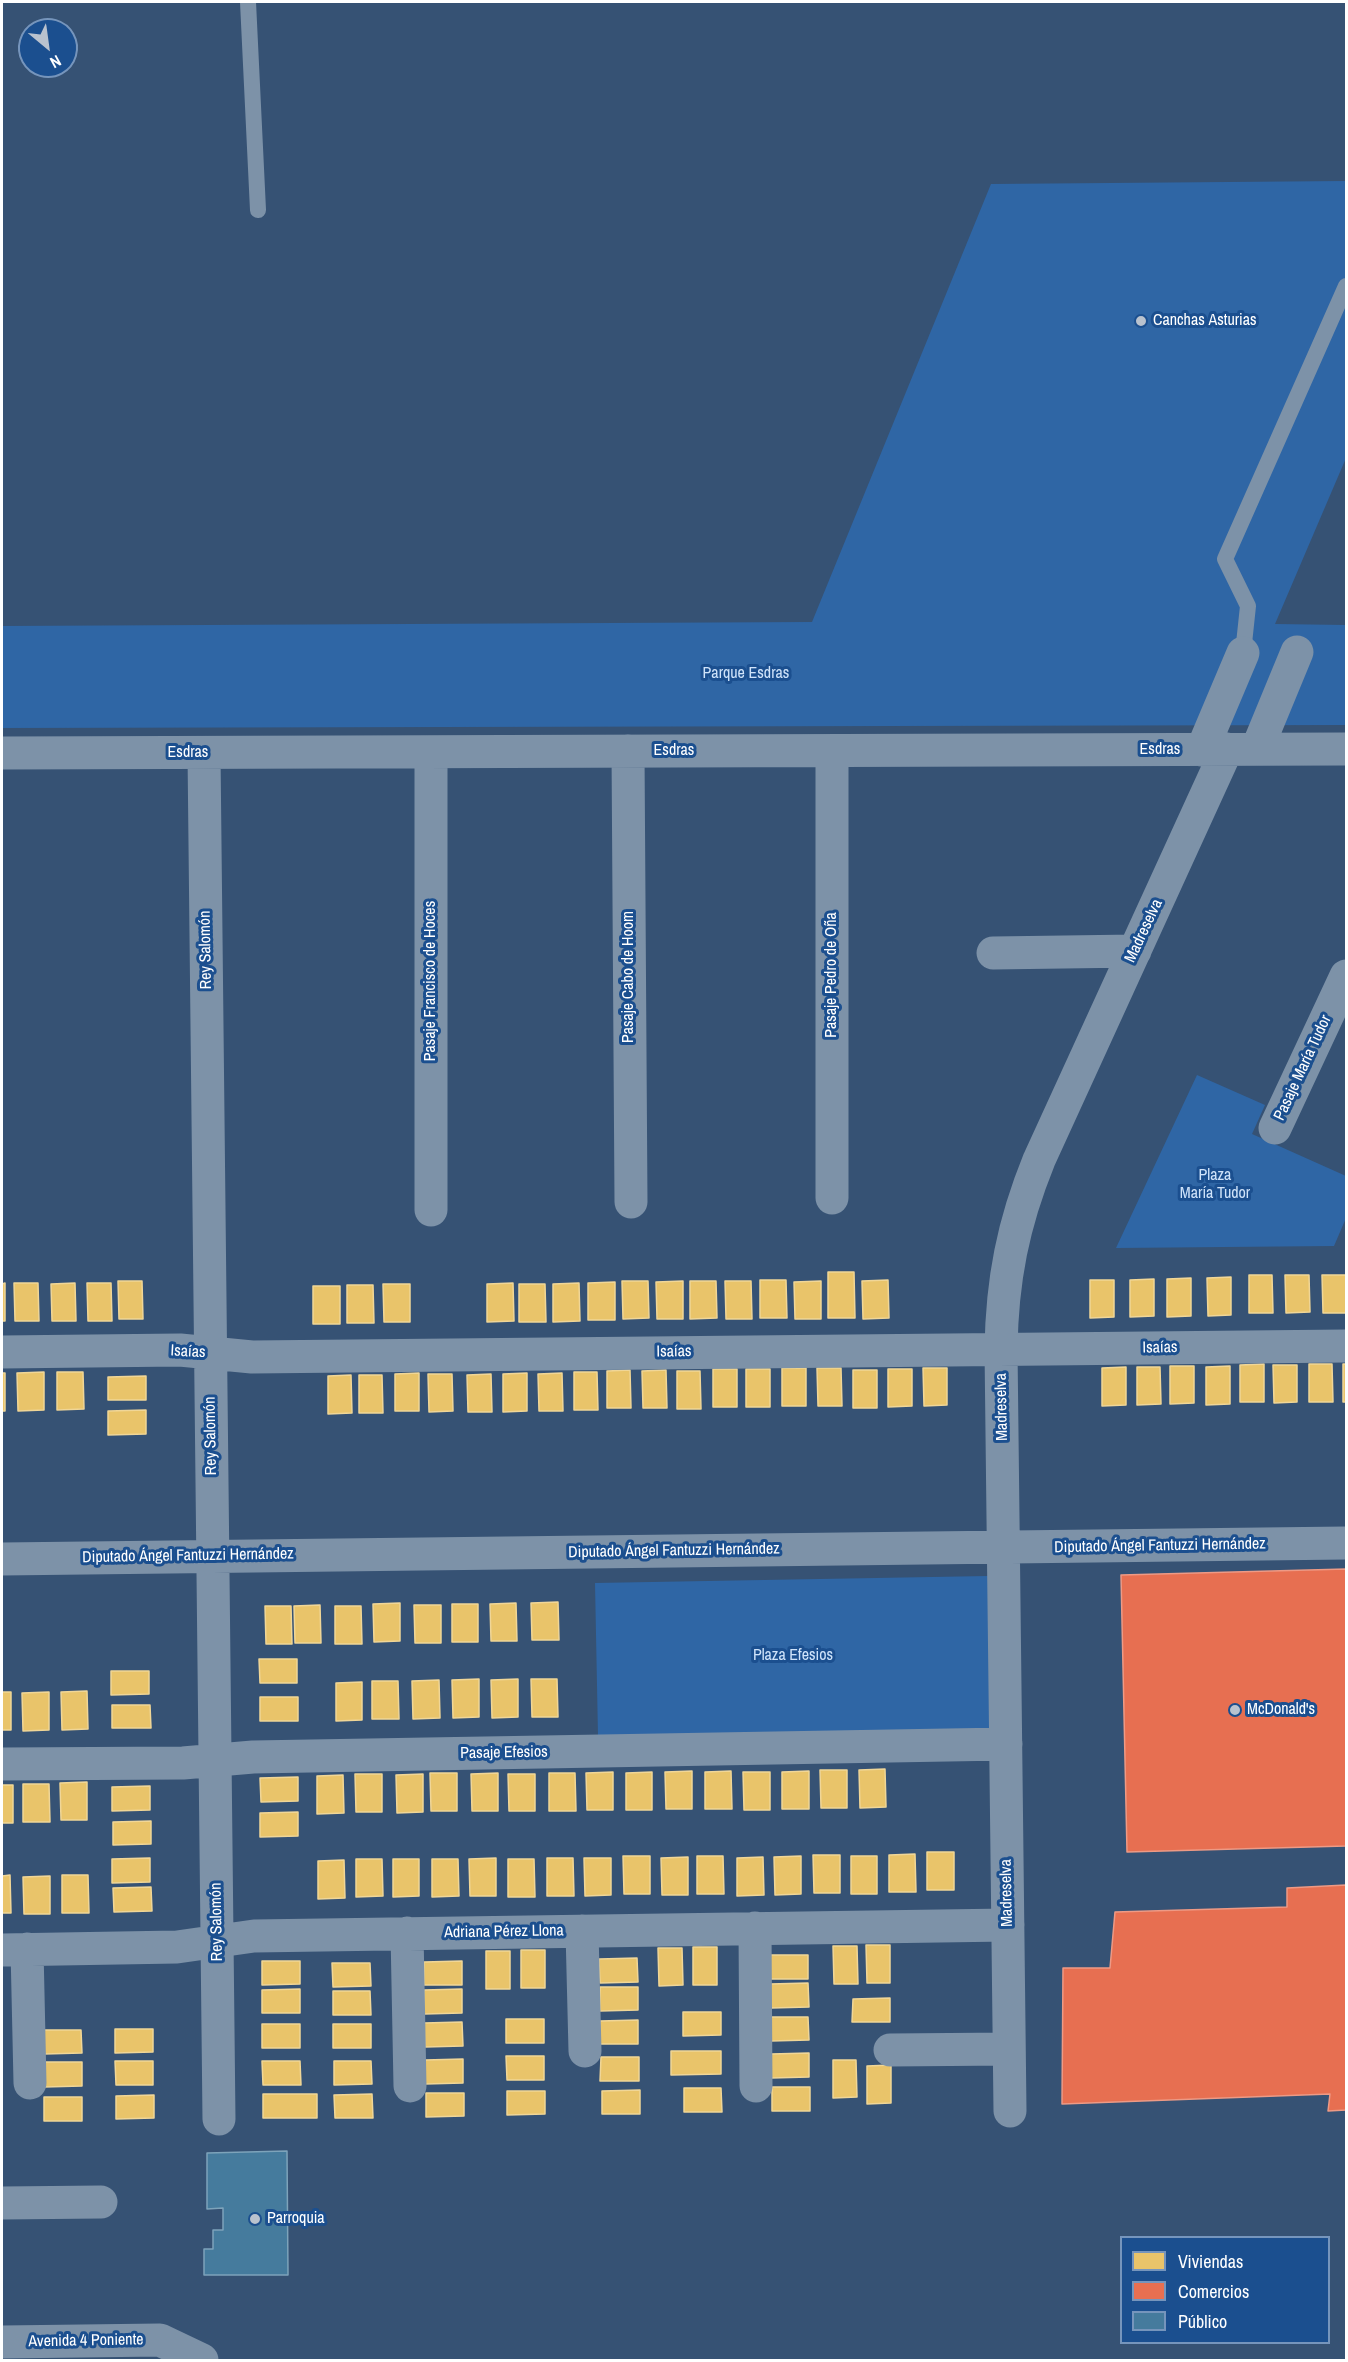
<!DOCTYPE html>
<meta charset="utf-8">
<style>
body{margin:0}
#map{position:relative;width:1348px;height:2362px;overflow:hidden;background:#365274;font-family:"Archivo Narrow",sans-serif}
canvas{display:block}
.frame{position:absolute;inset:0;border:3px solid #fff;pointer-events:none}
.legend{position:absolute;left:1120px;top:2236px;width:210px;height:108px;box-sizing:border-box;background:#1b4f8f;border:2px solid #7695bc;margin:0;padding:8px 10px;list-style:none;font-size:18px;color:#fff}
.legend li{display:flex;align-items:center;gap:12px;height:30px}
.legend b{width:30px;border:2px solid #7695bc}
.north{position:absolute;left:18px;top:18px;width:60px;height:60px;box-sizing:border-box;background:#1b4f8f;border:2px solid #7695bc;border-radius:50%;rotate:151deg;font-size:16px;font-weight:700;line-height:24px;text-align:center;color:#fff}
.north::after{content:'';display:block;margin:auto;width:21px;height:27px;background:#b9c2ce;clip-path:polygon(50% 0,100% 100%,50% 72%,0 100%)}
</style>
<div id="map">
<canvas width="1348" height="2362"></canvas>
<div class="frame"></div>
<ul class="legend">
<li><b style="height:16px;background:#e9c46a"></b>Viviendas</li>
<li><b style="height:16px;background:#e76f51"></b>Comercios</li>
<li><b style="height:16px;background:#457b9d"></b>Público</li>
</ul>
<div class="north">N</div>
</div>
<script>
const ctx = document.querySelector('canvas').getContext('2d');
ctx.lineJoin = 'round';
function paint(path, color) {
  ctx.fillStyle = color;
  ctx.fill(path, 'evenodd');
}
function trace(path, color, width, dash) {
  ctx.strokeStyle = color;
  ctx.lineWidth = width;
  ctx.lineCap = dash ? 'butt' : 'round';
  ctx.setLineDash(dash || []);
  ctx.stroke(path);
}
function drawText(font, color, halo, rows, align = 'center') {
  ctx.font = font + ' "Archivo Narrow",sans-serif';
  ctx.lineWidth = 6;
  ctx.setLineDash([]);
  ctx.textBaseline = 'middle';
  ctx.strokeStyle = halo;
  ctx.fillStyle = color;
  for (const [text, x, y, turn = 0] of rows) {
    ctx.save();
    ctx.translate(x, y);
    ctx.rotate((+turn || 0) * Math.PI / 180);
    ctx.textAlign = isNaN(turn) ? turn : align;
    if (halo) ctx.strokeText(text, 0, 0);
    ctx.fillText(text, 0, 0);
    ctx.restore();
  }
}
const green = new Path2D(`
 M1346,181V458L1275,624L1346,625V725L2,728V626L812,622L991,184Z
 M1197,1075L1265,1105L1252,1134L1346,1176V1218L1334,1246L1116,1248Z
 M988,1576L990,1729L598,1736L595,1583Z`);
const homes = new Path2D(`
 M828,1272H854L855,1318H828Z
 M1249,1275H1272L1273,1313H1249Z
 M1285,1275H1309L1310,1312L1286,1313Z
 M1322,1275H1346V1313H1323Z
 M1231,1277V1315L1208,1316L1207,1278Z
 M1191,1278V1316L1167,1317V1279Z
 M1154,1279V1316L1130,1317V1280Z
 M760,1280H786L787,1318H760Z
 M888,1280L889,1318L863,1319L862,1281Z
 M1090,1280H1114V1317L1090,1318Z
 M118,1281H142L143,1319H119Z
 M622,1281H648L649,1318L623,1319Z
 M683,1281V1319H657L656,1282Z
 M690,1281H716L717,1318L690,1319Z
 M725,1281H751L752,1319H726Z
 M821,1281V1319H795L794,1282Z
 M615,1282V1320H588V1283Z
 M5,1283V1321H2V1284Z
 M14,1283H38L39,1321H15Z
 M75,1283L76,1321H52L51,1284Z
 M87,1283H111L112,1321H88Z
 M513,1283L514,1321L487,1322V1284Z
 M579,1283L580,1321L553,1322V1284Z
 M383,1284H410V1322H384Z
 M519,1284H545L546,1322H519Z
 M347,1285H373L374,1323H347Z
 M313,1286H340V1324H313Z
 M1264,1364V1402H1240V1365Z
 M1309,1364H1332L1333,1402H1309Z
 M1343,1364H1346V1402H1343Z
 M1273,1365H1297V1402L1274,1403Z
 M1170,1366H1194V1403L1170,1404Z
 M1230,1366V1404L1206,1405V1367Z
 M1126,1367V1405L1102,1406V1368Z
 M1137,1367H1160L1161,1404L1137,1405Z
 M782,1368H806V1406H782Z
 M817,1368H841L842,1406H818Z
 M923,1368H947V1405L924,1406Z
 M713,1369H737V1407H713Z
 M746,1369H770V1407H746Z
 M888,1369H912V1406L888,1407Z
 M630,1370L631,1408H607V1371Z
 M666,1370L667,1408H643L642,1371Z
 M853,1370H877V1408H853Z
 M677,1371H700L701,1409H677Z
 M44,1372V1410L18,1411L17,1373Z
 M57,1372H83L84,1409L57,1410Z
 M574,1372H597L598,1410H574Z
 M2,1373H5V1411H2Z
 M419,1373V1411H395V1374Z
 M527,1373V1411L503,1412V1374Z
 M562,1373L563,1411H539L538,1374Z
 M428,1374H452L453,1411L429,1412Z
 M491,1374L492,1412H468L467,1375Z
 M351,1375L352,1413L328,1414V1376Z
 M359,1375H382L383,1413H359Z
 M146,1376V1400H108V1377Z
 M146,1410V1434L108,1435V1411Z
 M558,1602L559,1640H532L531,1603Z
 M400,1603V1641L374,1642L373,1604Z
 M516,1603L517,1641H491L490,1604Z
 M452,1604H478V1642H452Z
 M320,1605L321,1643H295L294,1606Z
 M414,1605H441V1643H415Z
 M265,1606H291L292,1644H266Z
 M335,1606H361L362,1644H335Z
 M259,1659H297V1683H260Z
 M111,1671H149V1694L111,1695Z
 M479,1679V1717L453,1718L452,1680Z
 M518,1679V1717L492,1718L491,1680Z
 M531,1679H557L558,1717H532Z
 M439,1680L440,1718L413,1719L412,1681Z
 M372,1681H398L399,1719H372Z
 M362,1682V1720L336,1721V1683Z
 M87,1691L88,1729L62,1730L61,1692Z
 M2,1692H11V1730H2Z
 M49,1692V1730L23,1731L22,1693Z
 M260,1697H298V1721H260Z
 M112,1705H150L151,1728H112Z
 M885,1769L886,1807L860,1808L859,1770Z
 M820,1770H847V1808H821Z
 M692,1771V1809H666L665,1772Z
 M731,1771L732,1809H705V1772Z
 M809,1771V1809H782V1772Z
 M613,1772V1810H587L586,1773Z
 M652,1772V1810H626V1773Z
 M743,1772H770V1810H744Z
 M430,1773H457V1811H431Z
 M498,1773V1811H472L471,1774Z
 M549,1773H575L576,1811H549Z
 M355,1774H382V1812H356Z
 M423,1774V1812L397,1813L396,1775Z
 M508,1774H535V1811H509Z
 M343,1775L344,1813L317,1814V1776Z
 M298,1777V1801L261,1802L260,1778Z
 M87,1782V1820H61L60,1783Z
 M23,1784H49L50,1822H23Z
 M2,1785H13V1823H2Z
 M150,1786V1810L112,1811V1787Z
 M298,1812V1836L260,1837V1813Z
 M151,1821V1844L113,1845V1822Z
 M927,1852H954V1890H927Z
 M915,1854L916,1892H889V1855Z
 M813,1855H840V1893H814Z
 M623,1856H650V1894H624Z
 M697,1856H723L724,1894H697Z
 M801,1856V1894L775,1895L774,1857Z
 M851,1856H877V1894H851Z
 M688,1857V1895H662L661,1858Z
 M763,1857L764,1895L737,1896V1858Z
 M150,1858V1882L112,1883V1859Z
 M496,1858V1896H470L469,1859Z
 M547,1858H573L574,1896H547Z
 M584,1858H611V1895L585,1896Z
 M356,1859H382L383,1896L356,1897Z
 M393,1859H419V1896L393,1897Z
 M432,1859H458L459,1896L432,1897Z
 M508,1859H534L535,1897H508Z
 M344,1860L345,1898L318,1899V1861Z
 M10,1875L11,1913H2V1876Z
 M62,1875H88L89,1913H62Z
 M50,1876V1914H24L23,1877Z
 M151,1887L152,1911L114,1912L113,1888Z
 M866,1945H890V1983H867Z
 M833,1946H857L858,1984H834Z
 M693,1947H717V1985H693Z
 M658,1948H682L683,1985L659,1986Z
 M521,1950H545V1988H521Z
 M486,1951H510V1989H486Z
 M770,1955H808V1979H770Z
 M637,1958L638,1982L600,1983L599,1959Z
 M262,1961H300V1984L262,1985Z
 M462,1961V1985H424V1962Z
 M332,1963H370L371,1986L333,1987Z
 M808,1983L809,2007L771,2008L770,1984Z
 M600,1987H638V2010L600,2011Z
 M300,1989V2013H262V1990Z
 M462,1989V2013L424,2014V1990Z
 M333,1991H370L371,2015H333Z
 M890,1998V2022H852L853,1999Z
 M683,2012H721V2035L683,2036Z
 M770,2017H808L809,2040L771,2041Z
 M506,2019H544V2043H506Z
 M638,2020V2044H600V2021Z
 M462,2022L463,2046L425,2047L424,2023Z
 M262,2024H300V2048H262Z
 M333,2024H371V2048H333Z
 M115,2029H153V2052L115,2053Z
 M43,2030H81L82,2053L44,2054Z
 M671,2051H721V2074L671,2075Z
 M809,2053V2077L771,2078V2054Z
 M506,2056H544V2080H507Z
 M601,2057H639V2081H600Z
 M463,2059V2083L425,2084V2060Z
 M833,2060H856L857,2097L833,2098Z
 M115,2061H153V2085H116Z
 M262,2061H300L301,2085H263Z
 M334,2061H371L372,2084L334,2085Z
 M44,2062H82V2086L44,2087Z
 M891,2065V2103L867,2104V2066Z
 M772,2087H810V2111H772Z
 M684,2088H721L722,2112H684Z
 M640,2090V2114H602V2091Z
 M507,2091H545V2114L507,2115Z
 M426,2093H464V2116L426,2117Z
 M263,2094H317V2118H263Z
 M372,2094L373,2118H335L334,2095Z
 M154,2095V2118L116,2119V2096Z
 M44,2097H82V2121H44Z`);
const shops = new Path2D(`
 M1346,1569V1846L1127,1852L1121,1575Z
 M1346,1885V2110L1328,2111L1330,2094L1062,2104L1063,1968H1110L1115,1912L1287,1907V1888Z`);
const public = new Path2D(`
 M287,2151L288,2275H204V2249H213V2230H223V2208L207,2209V2153Z`);
const service = new Path2D(`
 M248,2L258,210
 M1243,653L1248,606L1225,559L1346,286`);
const minor = new Path2D(`
 M1257,749L1297,652
 M1202,750L1243,653
 M628,751L631,1202
 M832,751V1198
 M431,752V1210
 M2,753L1346,749
 M204,753L219,2119
 M993,953L1135,951
 M1275,1128L1346,976
 M2,1352L180,1350L252,1357L1346,1346
 M2,1559L1346,1543
 M2,1764L183,1763L253,1757L1006,1744
 M755,1928L756,2086
 M582,1931L585,2051
 M407,1933L410,2086
 M27,1949L30,2083
 M2,1950L177,1947L254,1936L1008,1925
 M890,2050L1009,2049
 M1010,2111L1001,1349C1002,1280 1013,1224 1039,1160L1227,749
 M2,2203L101,2202
 M2,2342L160,2340L202,2360`);
const markers = [
 [1141,321,6,"#b9c2ce"],
 [1235,1710,6,"#b9c2ce"],
 [255,2219,6,"#b9c2ce"]
];
const poiNames = [
 ["Canchas Asturias",1153,321],
 ["McDonald's",1247,1710],
 ["Parroquia",267,2219]
];
const parkNames = [
 ["Parque Esdras",746,674],
 ["Plaza",1215,1176],
 ["María Tudor",1215,1194],
 ["Plaza Efesios",793,1656]
];
const streetNames = [
 ["Esdras",1160,750],
 ["Esdras",674,751],
 ["Esdras",188,753],
 ["Madreselva",1144,931,-65],
 ["Rey Salomón",206,950,-91],
 ["Pasaje Pedro de Oña",832,975,-90],
 ["Pasaje Cabo de Hoom",629,977,-90],
 ["Pasaje Francisco de Hoces",431,981,-90],
 ["Pasaje María Tudor",1303,1068,-65],
 ["Isaías",1160,1348,-1],
 ["Isaías",188,1352,3],
 ["Isaías",674,1352,-1],
 ["Madreselva",1002,1407,-91],
 ["Rey Salomón",211,1436,-91],
 ["Diputado Ángel Fantuzzi Hernández",1160,1546,-1],
 ["Diputado Ángel Fantuzzi Hernández",674,1551,-1],
 ["Diputado Ángel Fantuzzi Hernández",188,1556,-1],
 ["Pasaje Efesios",504,1753,-1],
 ["Madreselva",1007,1893,-91],
 ["Rey Salomón",217,1922,-91],
 ["Adriana Pérez Llona",504,1932,-1],
 ["Avenida 4 Poniente",86,2341,-1]
];
paint(green, '#2f66a5');
paint(homes, '#e9c46a');
trace(homes, '#f0d697', 1.5);
paint(shops, '#e76f51');
trace(shops, '#ee9a85', 1.5);
paint(public, '#457b9d');
trace(public, '#7da3ba', 1.5);
trace(service, '#7d92a8', 16);
trace(minor, '#7d92a8', 33);
for (const [x, y, r, color] of markers) {
  const dot = new Path2D();
  dot.arc(x, y, r, 0, 2 * Math.PI);
  ctx.fillStyle = color;
  ctx.fill(dot);
  trace(dot, '#1b4f8f', 2);
}
drawText('16px', '#fff', '#1b4f8f', poiNames, 'left');
drawText('16px', '#cfe3fa', '#1b4f8f', parkNames);
drawText('16px', '#fff', '#1b4f8f', streetNames);
</script>
